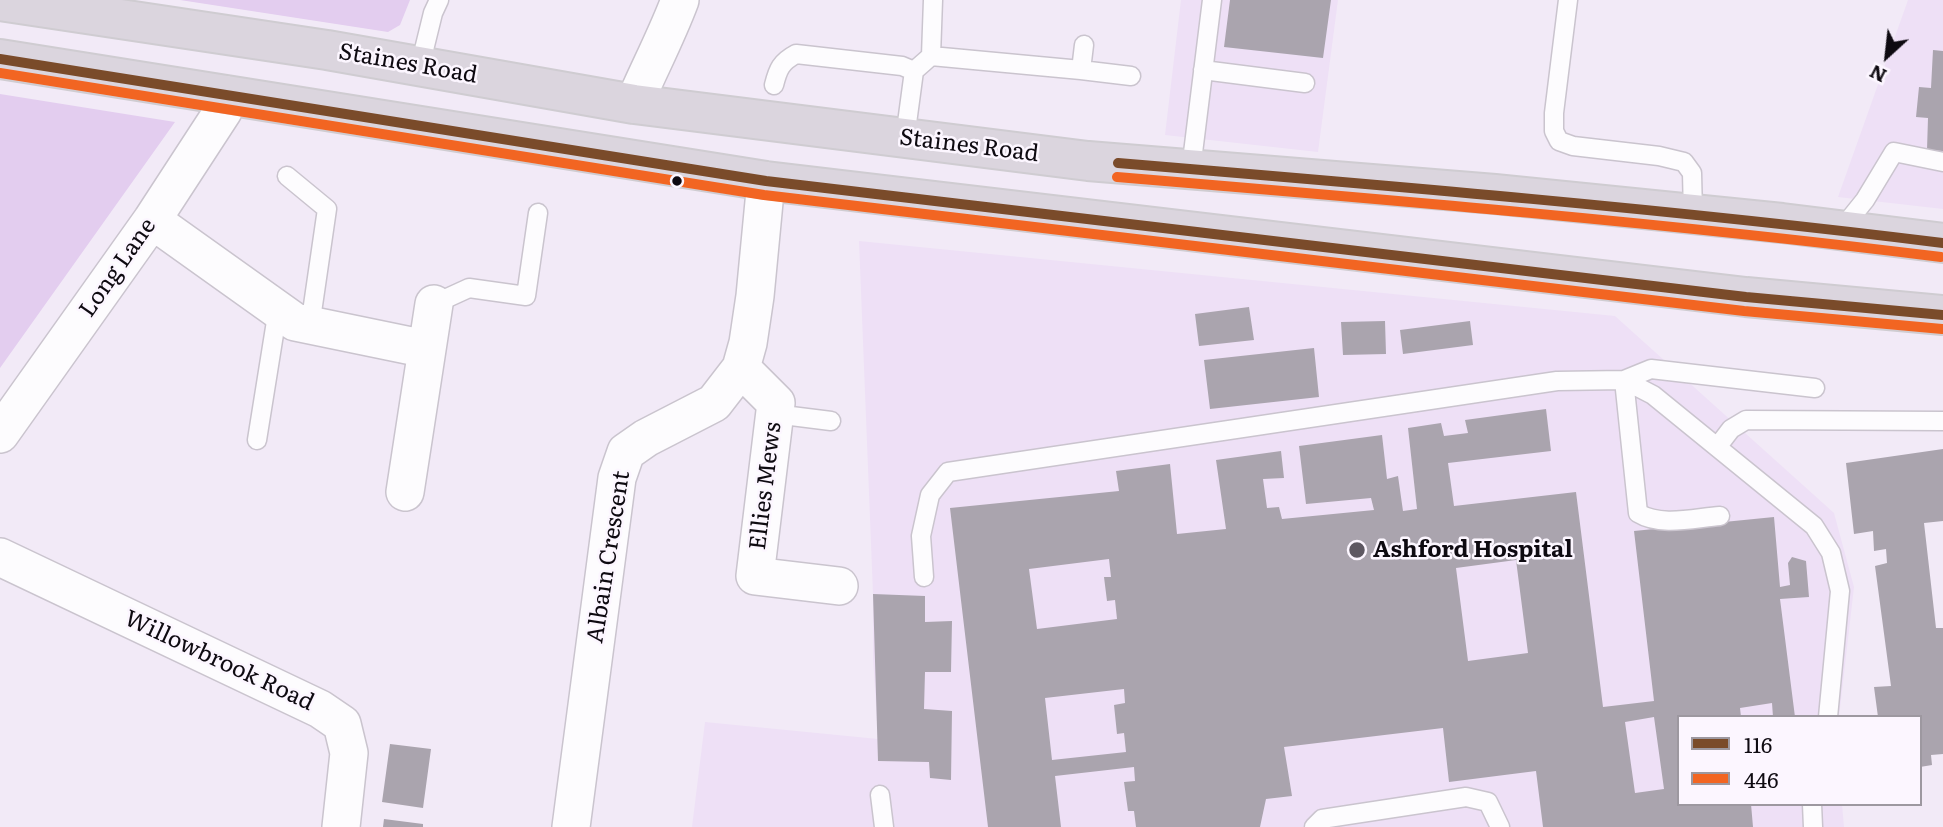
<!DOCTYPE html>
<style>
body{margin:0}
#map{position:relative;width:1943px;height:827px;overflow:hidden;background:#f2eaf7;font-family:Literata,serif}
canvas{display:block}
.legend{position:absolute;left:1677px;top:715px;width:245px;height:91px;box-sizing:border-box;background:#fcf6ff;border:2px solid #9d98a0;margin:0;padding:9px 12px;list-style:none;font-size:21px;color:#0e0a11}
.legend li{display:flex;align-items:center;gap:14px;height:35px}
.legend b{width:35px;border:2px solid #9d98a0}
.north{position:absolute;left:1852px;top:21px;width:70px;height:70px;-webkit-text-stroke:5px #fcf6ff;paint-order:stroke;rotate:207deg;font-size:19px;font-weight:700;line-height:28px;text-align:center;color:#0e0a11}
.north::after{content:'';display:block;margin:auto;width:24px;height:32px;background:#0e0a11;clip-path:polygon(50% 0,100% 100%,50% 72%,0 100%)}
</style>
<div id="map">
<canvas width="1943" height="827"></canvas>
<ul class="legend">
<li><b style="height:9px;background:#7a4b2a"></b>116</li>
<li><b style="height:9px;background:#f26522"></b>446</li>
</ul>
<div class="north">N</div>
</div>
<script>
const ctx = document.querySelector('canvas').getContext('2d');
ctx.lineJoin = 'round';
function paint(path, color) {
  ctx.fillStyle = color;
  ctx.fill(path, 'evenodd');
}
function trace(path, color, width, dash) {
  ctx.strokeStyle = color;
  ctx.lineWidth = width;
  ctx.lineCap = dash ? 'butt' : 'round';
  ctx.setLineDash(dash || []);
  ctx.stroke(path);
}
function drawText(font, color, halo, rows, align = 'center') {
  ctx.font = font + ' Literata,serif';
  ctx.lineWidth = 5;
  ctx.setLineDash([]);
  ctx.textBaseline = 'middle';
  ctx.strokeStyle = halo;
  ctx.fillStyle = color;
  for (const [text, x, y, turn = 0] of rows) {
    ctx.save();
    ctx.translate(x, y);
    ctx.rotate((+turn || 0) * Math.PI / 180);
    ctx.textAlign = isNaN(turn) ? turn : align;
    if (halo) ctx.strokeText(text, 0, 0);
    ctx.fillText(text, 0, 0);
    ctx.restore();
  }
}
const built = new Path2D(`
 M1181,0H1338L1318,152L1165,135Z
 M1908,0H1943V209L1838,197Z
 M859,241L1615,316L1834,513L1854,587L1839,717H1679V804H1842L1844,827H692L705,722L878,739L873,657V594Z`);
const green = new Path2D(`
 M180,0H410L400,25L388,32Z
 M0,94L175,122L0,368Z`);
const building = new Path2D(`
 M1230,0H1331L1323,58L1224,47Z
 M1933,50L1943,51V151L1927,150L1928,118L1916,117L1919,87L1931,88Z
 M1249,307L1254,340L1199,346L1195,314Z
 M1385,321L1386,354L1343,355L1341,322Z
 M1470,321L1473,345L1403,354L1400,330Z
 M1314,348L1319,397L1210,409L1204,360Z
 M1546,409L1551,451L1448,463L1454,506L1576,492L1603,707L1654,701L1634,531L1774,517L1780,587L1790,585L1788,563L1792,557L1806,561L1809,597L1780,599L1795,717H1773L1772,703L1740,708L1741,717H1679V804H1751L1753,827H1543L1536,771L1449,782L1443,728L1284,747L1292,796L1266,799L1260,827H1136L1134,811H1128L1124,782L1135,781L1134,767L1055,776L1061,827H988L950,508L1119,491L1116,471L1170,464L1177,534L1226,529L1216,460L1281,451L1284,478L1263,479L1267,508L1279,507L1282,519L1374,510L1371,498L1306,504L1299,446L1382,435L1387,479L1398,476L1403,511L1417,509L1408,428L1441,423L1444,436L1468,433L1465,420ZM1109,559L1111,577H1104L1107,601L1115,600L1117,619L1037,629L1029,569ZM1516,560L1528,653L1468,661L1456,568ZM1124,689L1125,703L1114,705L1117,734L1124,733L1126,752L1052,760L1045,698ZM1654,717L1664,789L1635,793L1625,722Z
 M1943,449V521L1924,523L1936,628H1943V754L1931,755L1932,765L1920,767V717H1878L1874,687L1891,686L1875,566L1887,563L1886,549L1874,551L1873,531L1854,534L1846,463Z
 M873,594L925,596V622L952,621L951,672H925L924,709L952,711L951,780L930,778L929,762L878,761Z
 M390,744L431,749L423,808L382,802Z
 M384,819L423,824V827H383Z`);
const lane = new Path2D(`
 M1568,0L1554,113V131L1559,141L1573,146L1659,156L1684,162L1692,173L1693,214
 M931,56L933,0
 M420,66L433,13L439,0
 M1081,70L1131,76
 M1203,70L1305,83
 M774,85C778,69 781,62 796,54L902,66L914,71
 M905,138L914,71L931,56L1081,70L1084,45
 M1191,169L1212,0
 M287,176L327,209L310,326
 M1840,231L1865,200L1894,152L1943,162
 M434,304L469,288L526,296L538,213
 M775,414L831,421
 M257,440L278,309
 M1718,446L1731,429L1746,420L1943,421
 M1720,516C1694,518 1661,527 1638,513L1624,380L1651,369L1815,388
 M924,577L921,536L930,495L948,472L1557,381L1624,380L1653,395L1814,526L1831,553L1840,591L1828,717
 M880,795L884,827
 M1812,804L1813,827
 M1314,827L1322,819L1466,797L1488,802L1500,827`);
const street = new Path2D(`
 M634,104C649,69 667,35 680,0
 M152,220L295,322L426,349
 M741,368L776,403L755,576L839,586
 M0,434L152,220L223,111L226,95
 M405,492L434,304
 M0,557L320,709L342,724L349,753L341,827
 M571,827L617,478L626,452L646,438L714,403L741,368L748,343L755,296L766,181`);
const highway = new Path2D(`
 M0,1L327,50L634,104L905,138L1088,161L1495,194L1782,223L1943,243
 M0,59L766,181L1746,297L1943,315`);
const bus1 = new Path2D(`
 M0,59L766,181L1746,297L1943,315
 M1118,163C1394,186 1669,209 1943,243`);
const bus2 = new Path2D(`
 M0,73L764,195L1744,311L1942,329
 M1117,177C1392,200 1667,223 1941,257`);
const markers = [
 [677,181,6,"#0e0a11"],
 [1357,550,9,"#5e5862"]
];
const streetNames = [
 ["Staines Road",408,64,10],
 ["Staines Road",969,146,7],
 ["Long Lane",118,268,-55],
 ["Ellies Mews",766,486,-83],
 ["Albain Crescent",609,557,-81],
 ["Willowbrook Road",219,661,25]
];
const poiNames = [
 ["Ashford Hospital",1373,550]
];
paint(built, '#eee0f6');
paint(green, '#e3cdef');
paint(building, '#aaa4ae');
trace(lane, '#cac4ce', 21);
trace(street, '#cac4ce', 40);
trace(highway, '#cfccd1', 42);
trace(lane, '#fdfcfe', 18);
trace(street, '#fdfcfe', 37);
trace(highway, '#dbd5de', 38);
trace(bus1, '#7a4b2a', 10);
trace(bus2, '#f26522', 10);
for (const [x, y, r, color] of markers) {
  const dot = new Path2D();
  dot.arc(x, y, r, 0, 2 * Math.PI);
  ctx.fillStyle = color;
  ctx.fill(dot);
  trace(dot, '#fcf6ff', 2.5);
}
drawText('23px', '#0e0a11', '#fcf6ff', streetNames);
drawText('bold 23px', '#0e0a11', '#fcf6ff', poiNames, 'left');
</script>
